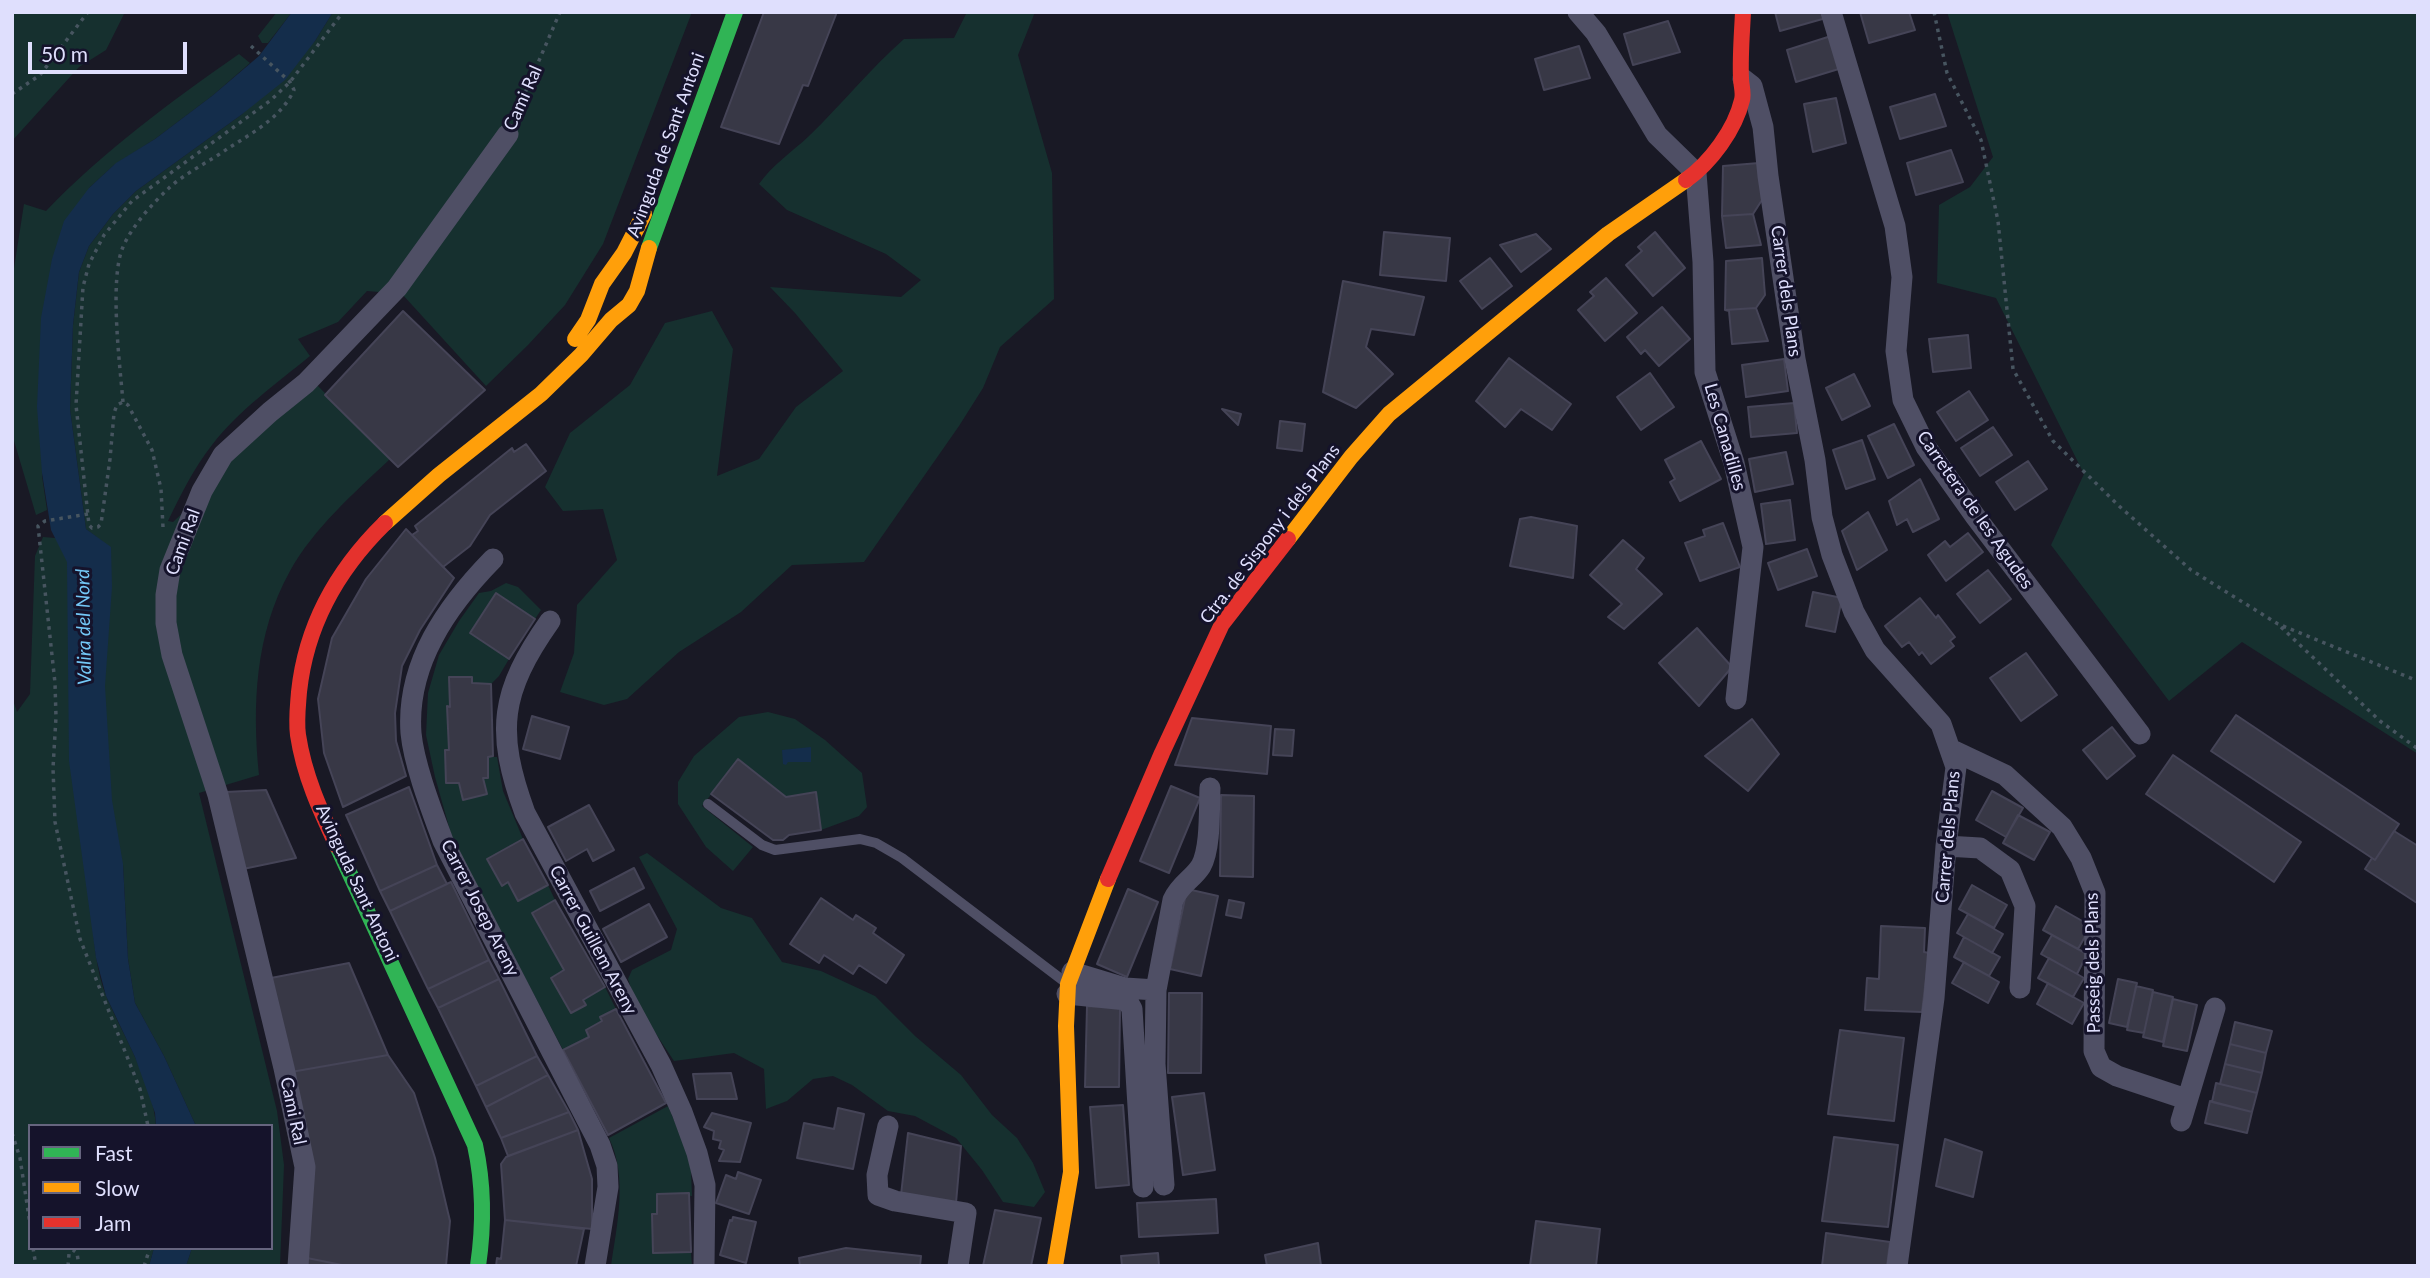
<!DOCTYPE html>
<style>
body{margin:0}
#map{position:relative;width:2430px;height:1278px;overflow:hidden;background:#191925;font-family:Lato,sans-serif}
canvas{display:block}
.frame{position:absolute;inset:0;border:14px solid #dfdffd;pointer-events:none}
.legend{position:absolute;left:28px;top:1124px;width:245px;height:126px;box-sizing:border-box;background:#15132b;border:2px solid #66657f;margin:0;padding:9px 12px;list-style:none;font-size:21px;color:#dfdffd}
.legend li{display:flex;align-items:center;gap:14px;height:35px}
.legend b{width:35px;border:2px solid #66657f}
.scale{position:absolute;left:28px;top:42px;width:159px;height:32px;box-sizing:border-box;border:4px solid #dfdffd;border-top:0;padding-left:9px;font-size:21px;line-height:24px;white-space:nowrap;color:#dfdffd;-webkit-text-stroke:5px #15132b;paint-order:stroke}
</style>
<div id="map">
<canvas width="2430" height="1278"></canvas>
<div class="frame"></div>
<ul class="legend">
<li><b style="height:9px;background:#30b455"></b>Fast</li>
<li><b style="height:9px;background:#ff9f0a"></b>Slow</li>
<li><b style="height:9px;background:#e5322d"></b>Jam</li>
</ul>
<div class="scale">50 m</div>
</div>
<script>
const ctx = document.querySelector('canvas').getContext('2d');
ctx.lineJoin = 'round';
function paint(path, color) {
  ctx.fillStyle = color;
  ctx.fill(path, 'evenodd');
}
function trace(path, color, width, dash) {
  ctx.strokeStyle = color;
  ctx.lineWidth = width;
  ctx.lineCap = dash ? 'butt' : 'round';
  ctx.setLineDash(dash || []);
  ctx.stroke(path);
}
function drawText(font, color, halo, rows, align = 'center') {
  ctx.font = font + ' Lato,sans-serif';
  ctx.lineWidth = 6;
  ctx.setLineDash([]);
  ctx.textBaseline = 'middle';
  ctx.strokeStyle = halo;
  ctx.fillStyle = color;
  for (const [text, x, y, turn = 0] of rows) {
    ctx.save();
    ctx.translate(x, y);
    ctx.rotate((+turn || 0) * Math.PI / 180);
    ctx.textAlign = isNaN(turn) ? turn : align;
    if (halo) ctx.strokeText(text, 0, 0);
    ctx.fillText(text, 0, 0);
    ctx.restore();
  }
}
const green = new Path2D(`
 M12,12H125L106,50L79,67L12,141Z
 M277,12H292L268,43H262L258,36Z
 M333,12H692L603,244L565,305L528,345L486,386L402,294L367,291L338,322L298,339L310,356C276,384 239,410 212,445C194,468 181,494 168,521L173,522L188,508L230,459L317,385L390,459C354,493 314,528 290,571C255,634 252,705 259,775L199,793L277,1111L284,1165L280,1266H186L192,1248H271V1126H196L164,1056L135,1003L128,959L123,865L91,907C94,937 95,970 107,998C124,1038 153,1082 156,1126H30V1248H154L149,1266H12V697L17,712L30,694L35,556L43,537L103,542L86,529L70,409L73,325L79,272L89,246L113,214L136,191L241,115L315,41Z
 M967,12H1035L1018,55L1052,173L1054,299L1000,347L983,388L959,426L864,562L792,565L741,612L679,652L627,699L604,705L560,692L574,653L577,605L617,560L603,509L563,511L545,487L570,433L630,385L665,323L712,311L733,349L717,476L759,459L796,407L843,371L795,313L770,287L901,297L921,280L886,254L787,210L759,184C772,165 792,152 809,136C842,104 870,69 904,39L954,38Z
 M1947,12H2418V754L2242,642L2169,701L2051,545L2084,474L1996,298L1937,283L1939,205L1970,187L1993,157Z
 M239,54L250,63L212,96L155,139L114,165L89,188L42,476L47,510L36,515L12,434V281L24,204L46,211C101,153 173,100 239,54Z
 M506,583L518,587L541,610L535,619L471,633L509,659L499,676L491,684L472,683L471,677H449L450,707H447L449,750H445L446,782L459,783L463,799L486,794L483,778H488V757H497L503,791L523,839L487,859L501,885L508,882L518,901L548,885L555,900L532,913L564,970L551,978L571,1013L585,1005L583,1000L605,987L616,1009L601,1017L602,1021L589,1037L563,1050L453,841L435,777L426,735L428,693L439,655L459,621L479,593L491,591Z
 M768,712L795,719L825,740L862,773L867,807L859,816L821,830L816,792L786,797L738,760L702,806L753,847L733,871L706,847L678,804V782L694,756L739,717Z
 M647,853L721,908L752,918L782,962L821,971L875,996L915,1036L961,1075L992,1115L1017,1138L1033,1163L1045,1192L1034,1207L1003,1202L982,1170L956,1138L915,1116L888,1111L852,1085L833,1076L813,1079L787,1101L766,1109L764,1069L734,1053L674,1061L636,1004L628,979L632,970L671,950L677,929L639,857Z
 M668,1106L688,1153L691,1171L692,1196L657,1194V1214L652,1215L653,1252H691L692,1266H611C617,1225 628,1177 609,1138Z`);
const water = new Path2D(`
 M292,12H333L315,41L285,80L241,115L136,191L113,214L89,246L79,272L73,325L70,409L86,529L111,547L112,587L105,686L112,800L123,864L128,959L135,1003L164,1056L196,1126H156L155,1113L135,1057L106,996L96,958L69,761L67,562L51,530L42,473L37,407L41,318L52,259L64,221L89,188L116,163L155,139L212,96L259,56Z
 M811,747V762H788L786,765L783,764L782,750Z
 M154,1248H192L186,1266H149Z`);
const building = new Path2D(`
 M764,12H837L808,86L803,85L779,144L721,127Z
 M1775,12H1824L1826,18L1780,31Z
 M1860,12H1909L1915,30L1869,43Z
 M1668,21L1680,52L1633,65L1624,34Z
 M1831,36L1842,68L1796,82L1787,50Z
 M1579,46L1590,78L1544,90L1535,59Z
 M1935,94L1946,126L1900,139L1890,107Z
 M1836,98L1846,143L1813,152L1804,104Z
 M1951,150L1963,182L1916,195L1907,163Z
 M1759,163L1762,200L1753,214L1722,216L1723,166Z
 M1753,214L1761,245L1726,248L1722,216Z
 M1384,232L1450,238L1446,281L1380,275Z
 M1655,232L1685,268L1653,296L1626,265L1642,251L1638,247Z
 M1536,234L1551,249L1521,272L1500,245Z
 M1490,258L1512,286L1482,309L1460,281Z
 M1762,258L1765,295L1756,308L1725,310L1726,261Z
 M1606,278L1637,313L1605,341L1578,310L1594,296L1590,292Z
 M1343,281L1424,297L1414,335L1371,329L1366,347L1393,374L1356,408L1323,392Z
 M1662,307L1690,339L1659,366L1645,350L1641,354L1627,337Z
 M1756,308L1768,341L1732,344L1729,311L1725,310Z
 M403,311L485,390L398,467L325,395Z
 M1968,335L1971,368L1933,372L1929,339Z
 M1509,358L1571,404L1552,430L1521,409L1505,427L1476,401Z
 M1784,359L1788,391L1746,397L1742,365Z
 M1650,373L1674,407L1641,430L1617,397Z
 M1854,374L1870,406L1842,420L1826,388Z
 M1969,391L1988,420L1956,441L1937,412Z
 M1794,403L1797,433L1751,437L1748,407Z
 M1222,409L1241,414L1238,425Z
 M1280,421L1305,424L1302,451L1277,448Z
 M1894,424L1914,465L1888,478L1868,436Z
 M1993,427L2012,455L1980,476L1961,448Z
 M1862,440L1875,479L1846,489L1833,450Z
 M1701,441L1721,479L1680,501L1670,482L1675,479L1665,460Z
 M526,444L546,471L490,515L470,546L443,567L412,535L418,531L415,526L512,448L514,452Z
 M1786,452L1793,484L1755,492L1749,459Z
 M2028,461L2047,489L2015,510L1996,482Z
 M1920,479L1939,519L1913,532L1907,519L1897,525L1889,501Z
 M1790,500L1795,540L1766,544L1761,504Z
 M1868,512L1887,550L1857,570L1842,531Z
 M1531,517L1577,526L1573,578L1510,566L1520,519Z
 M1723,523L1740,567L1700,581L1685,543L1705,536L1703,530Z
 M406,529L454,578L420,630L402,666L395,713L396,741L406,776L343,807L324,753L318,699L332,638L366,579Z
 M1968,533L1983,552L1946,581L1928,555L1945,541L1950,547Z
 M1623,540L1644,558L1636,569L1662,594L1624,629L1608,617L1622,604L1590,575Z
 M1807,549L1817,576L1778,590L1768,563Z
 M1988,570L2011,599L1980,623L1957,594Z
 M1813,592L1842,598L1835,632L1806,626Z
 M496,593L535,619L509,659L470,633Z
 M1920,598L1936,618L1938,615L1955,637L1950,641L1954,646L1931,664L1922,652L1919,655L1909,642L1902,647L1885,626Z
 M1697,628L1732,667L1699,706L1659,663Z
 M2026,653L2057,695L2021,721L1990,678Z
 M449,677H472V683L491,684L493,756L488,757V778H483L487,794L463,800L459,783H446L445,750H449L447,706L450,707Z
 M2236,715L2399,824L2375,860L2211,751Z
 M532,716L569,727L560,759L523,749Z
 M1192,718L1271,726L1267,774L1175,765Z
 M1752,719L1779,754L1748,791L1705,756Z
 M2112,727L2135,756L2107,779L2083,750Z
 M1275,729L1294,730L1292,756L1273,755Z
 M2173,755L2301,842L2274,882L2146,794Z
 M738,759L786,797L816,792L821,830L789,835L783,840H773L711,794Z
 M1171,786L1200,798L1169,873L1140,861Z
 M409,787L437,865L380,891L346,815Z
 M266,790L296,858L243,869L226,792Z
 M1992,791L2023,808L2006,837L1976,820Z
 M1221,795L1254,796L1253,877L1220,876Z
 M589,805L614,850L593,861L587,849L566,861L548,827Z
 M2018,815L2050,832L2034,860L2003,843Z
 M2394,831L2418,846L2417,903L2365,869L2372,858L2375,860Z
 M523,839L548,885L518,901L508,882L502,886L487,859Z
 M437,865L447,884L390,911L380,891Z
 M634,868L644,888L600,911L590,891Z
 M451,882L489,960L428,989L390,911Z
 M1972,885L2007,905L1994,928L1959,909Z
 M1128,889L1158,902L1127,977L1097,964Z
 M1187,889L1218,896L1201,976L1170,969Z
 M821,898L853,920L856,915L876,928L873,933L904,955L886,983L859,965L853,974L824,955L819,963L790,944Z
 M555,900L605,987L583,1000L586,1005L571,1013L551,978L564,970L532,913Z
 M1229,900L1244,903L1241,918L1226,915Z
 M649,904L667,937L621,962L603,929Z
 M2056,906L2091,926L2078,949L2043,930Z
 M1968,914L2003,934L1992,953L1957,933Z
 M1881,926L1925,928L1924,952L1929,953L1922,1012L1865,1010L1867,978L1879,979Z
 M2052,935L2087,954L2077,974L2041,954Z
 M1964,937L2000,957L1989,976L1954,957Z
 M2049,958L2084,978L2073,997L2038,978Z
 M489,960L499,979L438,1008L428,989Z
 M1964,962L1999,982L1988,1003L1952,983Z
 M349,963L388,1055L291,1072L271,978Z
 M499,979L537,1056L476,1086L438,1008Z
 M2118,979L2137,983L2127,1027L2109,1023Z
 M2048,983L2084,1003L2072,1024L2037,1004Z
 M2136,986L2153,990L2144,1033L2127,1030Z
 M2153,992L2173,997L2163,1042L2143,1037Z
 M1169,993H1202L1201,1073H1168Z
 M2173,999L2197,1005L2187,1051L2163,1046Z
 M1087,1006L1120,1007L1119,1087H1085Z
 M616,1009L666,1103L608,1135L563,1050L589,1037L586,1030L602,1021L600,1017Z
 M2235,1022L2272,1031L2266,1053L2230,1044Z
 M1840,1030L1904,1038L1894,1121L1828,1114Z
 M2230,1044L2266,1053L2262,1073L2225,1064Z
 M388,1055L414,1093L435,1158L450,1221L446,1266H347L307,1258L291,1072Z
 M537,1056L548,1075L486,1107L476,1086Z
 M2225,1064L2262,1073L2257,1093L2220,1084Z
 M731,1073L737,1099H697L693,1074Z
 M548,1075L569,1112L501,1138L486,1107Z
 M2216,1083L2257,1093L2252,1112L2212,1102Z
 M1204,1093L1215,1170L1183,1175L1172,1097Z
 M2210,1101L2252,1112L2247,1133L2205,1123Z
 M1123,1105L1129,1185L1096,1188L1090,1107Z
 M838,1108L864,1114L853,1169L797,1158L804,1123L834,1129Z
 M569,1112L578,1130L508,1156L501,1138Z
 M712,1113L751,1123L740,1162L719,1161L724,1150L719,1148L721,1141L713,1139L714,1131L704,1127Z
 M578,1130L592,1179V1229L505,1220L501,1164L506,1157Z
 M908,1133L961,1146L956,1203L901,1195Z
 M1834,1137L1898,1145L1888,1227L1822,1221Z
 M1945,1139L1982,1152L1973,1197L1936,1186Z
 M738,1172L761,1180L749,1214L716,1203L726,1175L736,1179Z
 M689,1193L691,1252L653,1253L652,1214H657V1194Z
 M1216,1199L1218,1233L1139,1237L1137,1203Z
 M995,1210L1041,1218L1031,1266H983Z
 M733,1217L756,1222L746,1263L720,1255L730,1220L732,1221Z
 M505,1220L584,1229L576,1266H496L497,1258L501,1259Z
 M1536,1221L1600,1229L1596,1266H1530Z
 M1826,1233L1890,1242L1887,1266H1822Z
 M1318,1243L1321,1266H1267L1265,1255Z
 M846,1248L921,1256L920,1266H800L799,1258Z
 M1158,1253L1159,1266H1122L1121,1256Z
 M307,1258L347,1266H307Z`);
const path = new Path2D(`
 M1934,12L1947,73L1981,140L1998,221L2013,369L2053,441L2119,506L2191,570L2278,624L2418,681
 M12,94L40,75L88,12
 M515,116L560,12
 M123,402C120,366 109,279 123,247C132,226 152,204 169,188C185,173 209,162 227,149C252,133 281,118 294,90L290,82L251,46
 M88,514L45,521L38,526L55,683L56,717L53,768L55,822L80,939L140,1089L148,1126
 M163,527L161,489L152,450L128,405L123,402L117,405L114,413L110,459L101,524L98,527L92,528L89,525L76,405L83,287L89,264L104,235L132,201L271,100L290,82L343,12
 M2281,627L2380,721L2418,749
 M12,1133L20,1158L30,1224
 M33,1248L36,1266
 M68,1266L69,1254L73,1250L77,1253L79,1266
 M144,1266L150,1248`);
const lane = new Path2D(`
 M708,804L762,845L775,850L860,839L876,843L902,858L1065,982`);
const street = new Path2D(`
 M1578,12L1596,33L1657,135L1696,173L1703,262L1705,372L1734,463L1753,547L1736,699
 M1831,12L1895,226L1902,277L1896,351L1903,400L1926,447L1975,516L2140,734
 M1743,79L1752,86L1763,127L1768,176L1795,359L1815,460L1822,517L1832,555L1854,612L1875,650L1941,724L1956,767L1946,846L1934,998L1897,1266
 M493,559C447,606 406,664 411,733C414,765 432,811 443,841L600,1145L607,1166L608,1187L595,1266
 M550,621C500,692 495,731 525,813L661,1065L682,1112L697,1153L705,1185L704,1266
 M1952,750L2005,775L2062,827L2081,858L2095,893L2094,1051L2101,1067L2117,1076L2186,1099
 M1946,846L1980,848L2010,870L2025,906L2020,988
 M1072,972L1125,988L1156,990
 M1067,994L1127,1000L1132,1009L1143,1187
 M2181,1121L2215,1008
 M888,1126L877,1175L878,1195L895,1201L966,1213L958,1266
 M1164,1185L1155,1064L1156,990L1173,900C1180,884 1193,879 1201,866C1211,848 1209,809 1210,788
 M298,1266L305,1167L284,1068L218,795L172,655L166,623V595L170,570L202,491L223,455L270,412L306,383L397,288L508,134`);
const fast = new Path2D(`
 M649,248L735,12
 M337,846L475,1145C484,1186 484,1225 478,1266`);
const slow = new Path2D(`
 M575,339L588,320L602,284L624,253L644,214
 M385,523L439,475L541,394L581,355L611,320L629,305L637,291L649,248
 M1288,539L1351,457L1389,414L1608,234L1686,180
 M1055,1266L1071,1172L1066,1026L1068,984L1108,879`);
const jam = new Path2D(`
 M1686,180C1710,163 1735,130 1742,100C1744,93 1741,85 1741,78C1740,56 1742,34 1743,12
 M337,846C320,810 304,775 298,735C296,720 298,706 299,692C306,625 337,570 385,523
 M1108,879L1162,753L1222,624L1288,539`);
const streetNames = [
 ["Cami Ral",523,98,-66],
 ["Avinguda de Sant Antoni",666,145,-70],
 ["Carrer dels Plans",1786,291,82],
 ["Les Canadilles",1725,437,74],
 ["Carretera de les Agudes",1975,510,55],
 ["Ctra. de Sispony i dels Plans",1270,534,-53],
 ["Cami Ral",183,542,-70],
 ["Carrer dels Plans",1948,837,-85],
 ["Avinguda Sant Antoni",357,883,65],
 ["Carrer Josep Areny",480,908,63],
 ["Carrer Guillem Areny",593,940,62],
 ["Passeig dels Plans",2093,963,-91],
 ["Cami Ral",293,1111,78]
];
const waterNames = [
 ["Valira del Nord",84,627,-91]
];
paint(green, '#16302f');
paint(water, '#142d4b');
paint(building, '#383846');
trace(building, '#454457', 2);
trace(path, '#475560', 3.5, [3.5, 5]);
trace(lane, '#4f4f65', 10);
trace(street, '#4f4f65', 21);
trace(fast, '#30b455', 16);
trace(slow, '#ff9f0a', 16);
trace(jam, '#e5322d', 16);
drawText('18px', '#dfdffd', '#15132b', streetNames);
drawText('italic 19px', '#73c7f6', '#15132b', waterNames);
</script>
